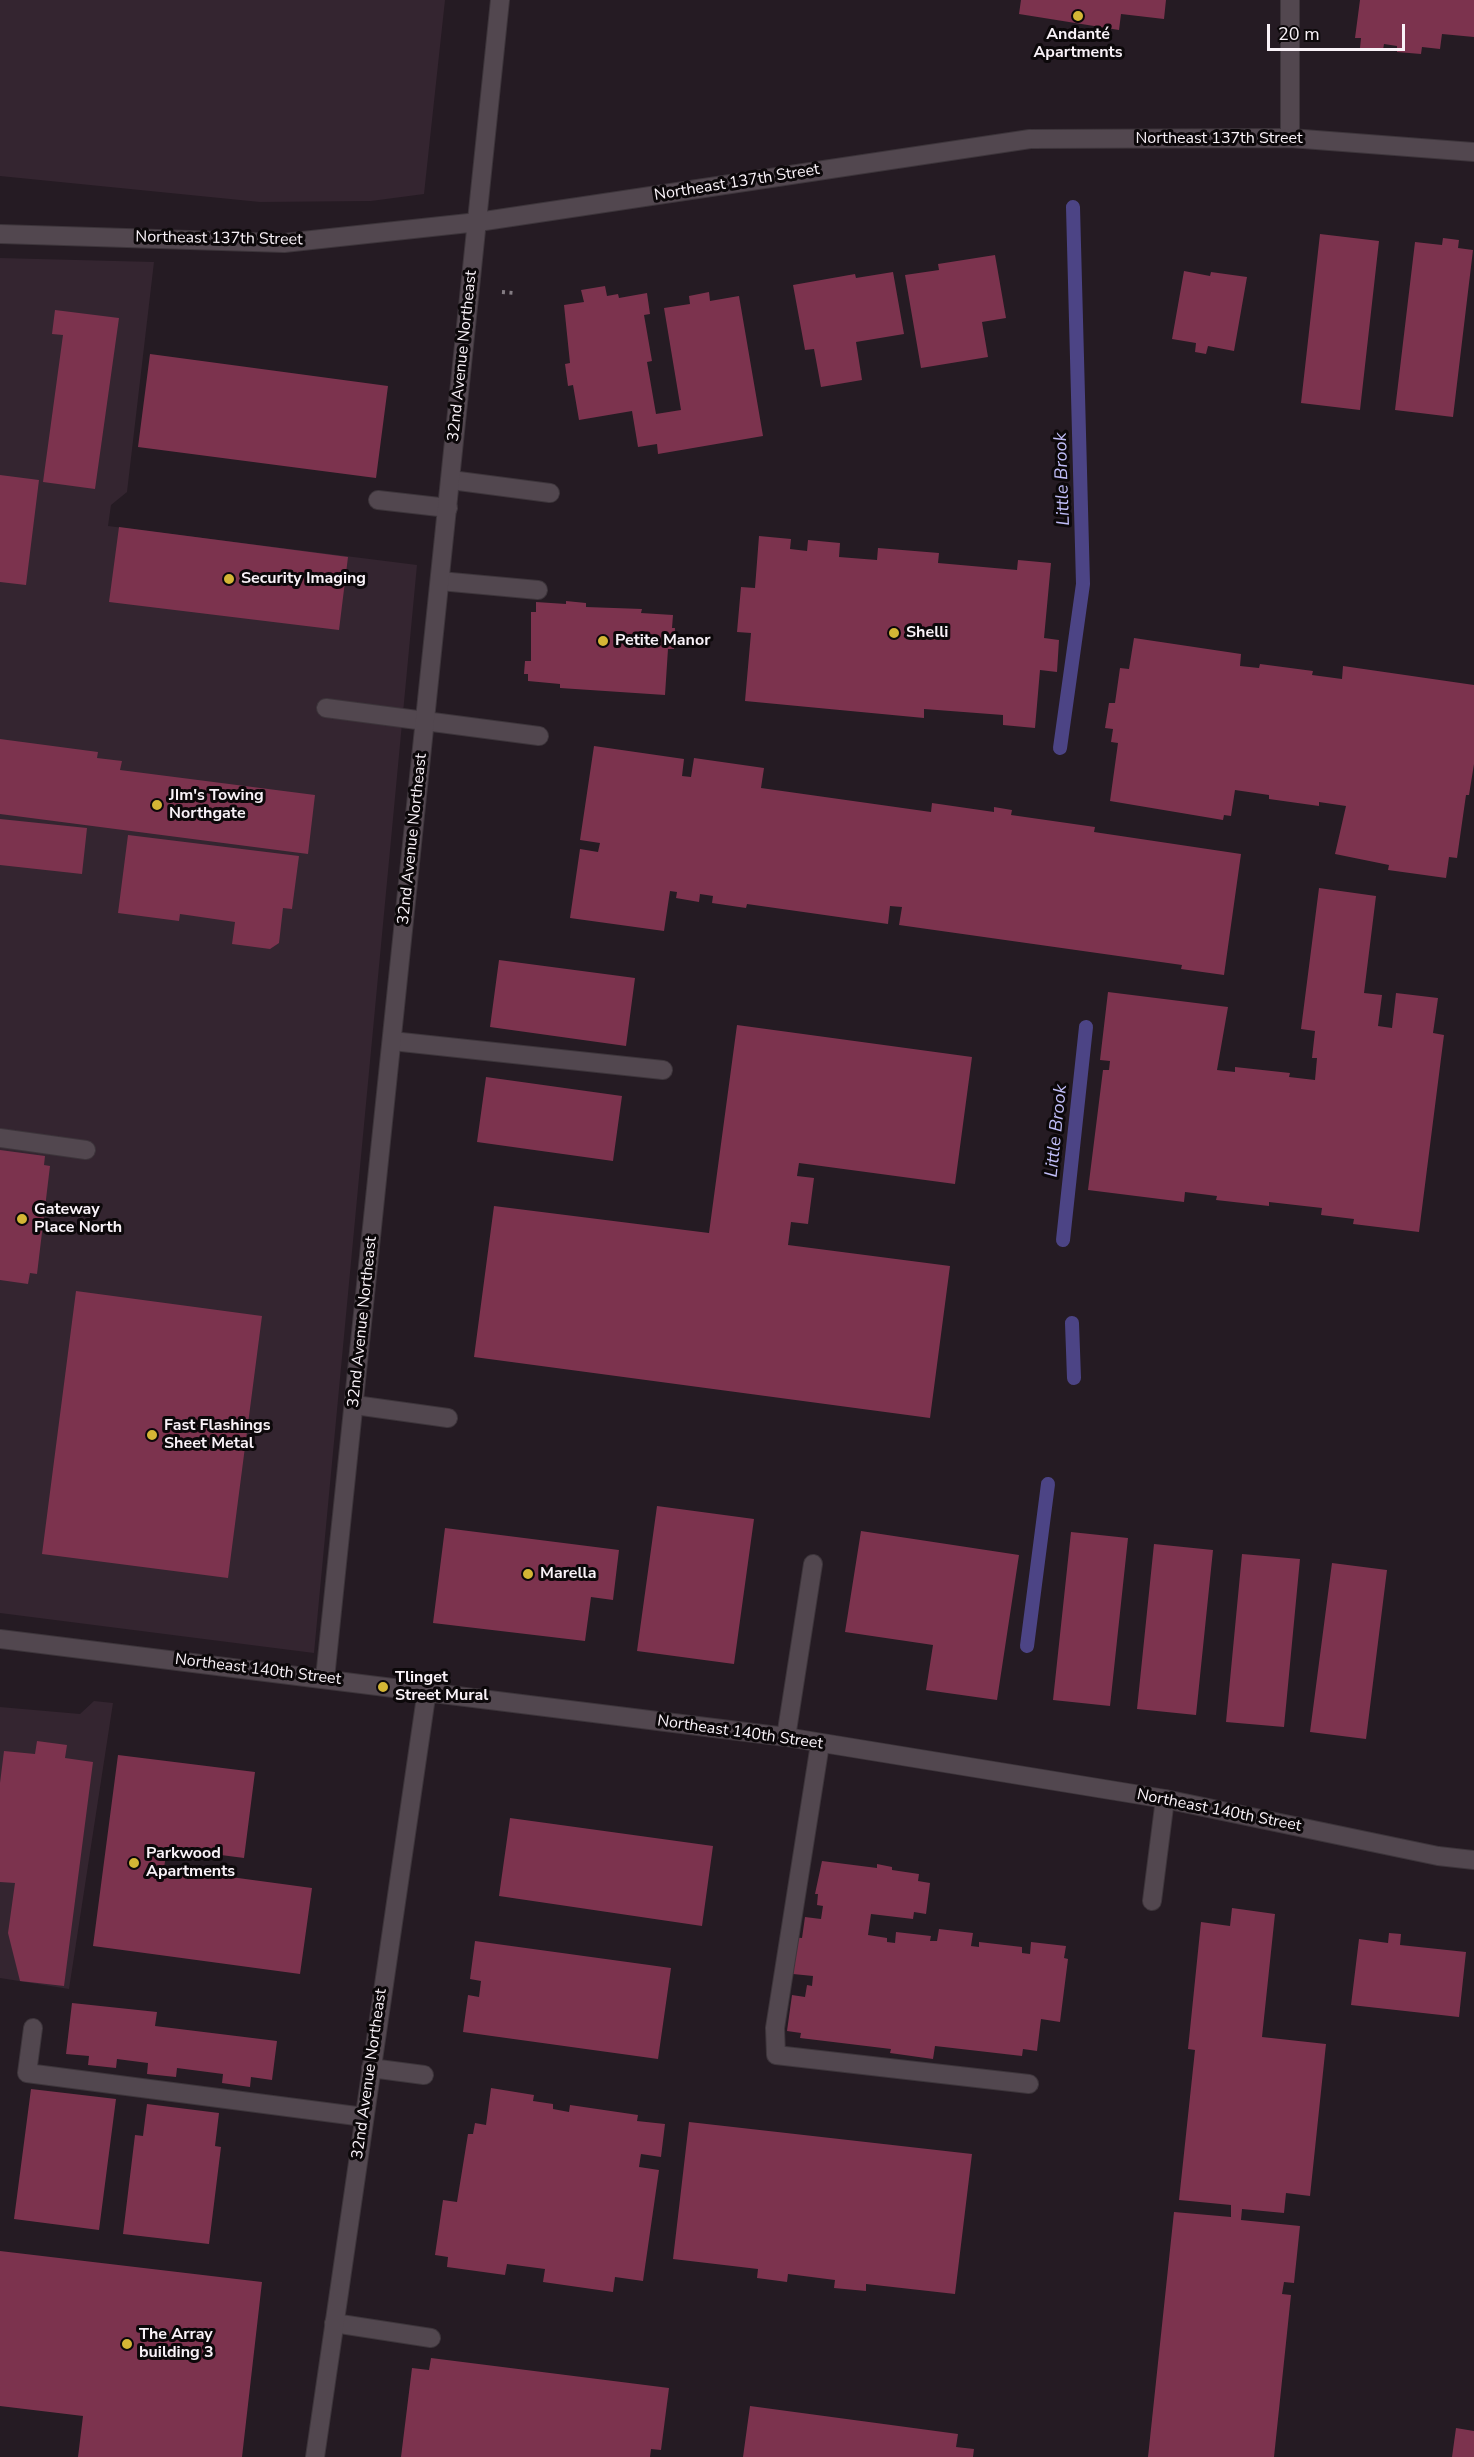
<!DOCTYPE html>
<meta charset="utf-8">
<style>
body{margin:0}
#map{position:relative;width:1474px;height:2457px;overflow:hidden;background:#251b23;font-family:"Nunito Sans",sans-serif}
canvas{display:block}
.scale{position:absolute;left:1267px;top:24px;width:138px;height:27px;box-sizing:border-box;border:3px solid #f9f2f8;border-top:0;padding-left:8px;font-size:18px;line-height:21px;white-space:nowrap;color:#f9f2f8;-webkit-text-stroke:4px #0c080a;paint-order:stroke}
</style>
<div id="map">
<canvas width="1474" height="2457"></canvas>
<div class="scale">20 m</div>
</div>
<script>
const ctx = document.querySelector('canvas').getContext('2d');
ctx.lineJoin = 'round';
function paint(path, color) {
  ctx.fillStyle = color;
  ctx.fill(path, 'evenodd');
}
function trace(path, color, width, dash) {
  ctx.strokeStyle = color;
  ctx.lineWidth = width;
  ctx.lineCap = dash ? 'butt' : 'round';
  ctx.setLineDash(dash || []);
  ctx.stroke(path);
}
function drawText(font, color, halo, rows, align = 'center') {
  ctx.font = font + ' "Nunito Sans",sans-serif';
  ctx.lineWidth = 6;
  ctx.setLineDash([]);
  ctx.textBaseline = 'middle';
  ctx.strokeStyle = halo;
  ctx.fillStyle = color;
  for (const [text, x, y, turn = 0] of rows) {
    ctx.save();
    ctx.translate(x, y);
    ctx.rotate((+turn || 0) * Math.PI / 180);
    ctx.textAlign = isNaN(turn) ? turn : align;
    if (halo) ctx.strokeText(text, 0, 0);
    ctx.fillText(text, 0, 0);
    ctx.restore();
  }
}
const built = new Path2D(`
 M0,0H445L424,194L371,201L260,202L0,176Z
 M0,258L154,262L127,492L111,505L108,526L417,565L314,1653L0,1613Z
 M94,1701L113,1703L69,1989L0,1978V1707L80,1714Z`);
const stream = new Path2D(`
 M1060,748L1083,584L1073,207
 M1063,1240L1086,1027
 M1072,1323L1074,1378
 M1027,1646L1048,1484`);
const building = new Path2D(`
 M1021,0H1166L1164,19L1121,14L1119,30L1019,14Z
 M1360,0H1474V37L1442,34L1440,49L1422,47L1421,54L1397,52V46L1384,44L1383,50L1360,48L1361,38H1355Z
 M1320,234L1379,241L1360,410L1301,403Z
 M1443,238L1459,240L1458,248L1473,250L1453,417L1395,410L1415,242L1442,245Z
 M995,255L1006,318L982,322L988,357L921,368L905,275L939,270L938,264Z
 M1184,271L1210,276L1211,272L1247,277L1234,351L1208,346L1206,354L1195,352L1196,343L1172,339Z
 M893,272L904,334L856,342L862,380L821,387L814,349L805,350L793,285L855,274L856,278Z
 M605,286L607,296L618,294L619,298L647,293L650,314L644,315L652,361L647,362L656,414L681,410L664,308L690,304L689,296L709,292L710,301L739,296L763,436L658,454L657,444L638,447L632,411L579,420L573,385L568,386L565,364L570,363L564,305L584,302L581,290Z
 M55,310L119,318L95,489L43,482L63,335L52,334Z
 M150,354L388,386L376,478L138,447Z
 M0,475L39,480L26,585L0,582Z
 M119,527L348,557L339,630L109,602Z
 M759,536L791,539L790,549L807,551L808,540L840,543L839,557L877,560L878,548L939,553L938,563L1017,570L1018,560L1051,563L1044,638L1059,640L1057,672L1040,670L1035,728L1003,725V715L924,709V718L745,701L751,633L737,632L741,587L755,588Z
 M566,601L586,603V607L642,609L641,613L673,615L672,628H675L674,649H668L665,695L560,688V684L528,681V674H524L525,661H531V612H536V602L566,604Z
 M1134,638L1241,654L1240,666L1259,668L1260,664L1313,671L1312,675L1342,679L1343,666L1474,685V764L1469,795H1466L1457,858L1449,857L1446,878L1388,870L1389,865L1335,854L1346,806L1319,802V806L1269,799V795L1235,790L1231,816L1224,815L1223,820L1110,801L1118,743L1111,742L1113,729L1105,728L1109,703H1115L1120,668L1129,669Z
 M0,739L98,752L97,758L122,761L120,770L315,795L308,854L0,814Z
 M594,746L684,759L682,776L691,777L694,758L764,768L761,788L931,812L932,803L994,812V807L1012,810L1011,815L1095,827L1094,832L1241,854L1224,975L1181,969L1182,965L899,925L902,907L890,906L888,924L747,904L746,908L712,903L713,896L700,894L699,902L676,898L677,892L670,891L664,931L570,918L580,849L598,852L600,843L580,840Z
 M0,819L87,828L82,874L0,865Z
 M128,835L299,856L292,909L283,908L279,943L270,949L232,944L235,922L180,914L179,921L118,913Z
 M1319,888L1376,896L1364,993L1382,995L1378,1026L1392,1028L1396,993L1438,998L1433,1033L1444,1035L1419,1232L1353,1224L1354,1219L1321,1215L1322,1208L1269,1202V1206L1216,1200L1217,1196L1185,1192L1184,1202L1088,1190L1103,1070H1109L1110,1061L1100,1060L1108,992L1228,1007L1217,1070L1235,1072V1067L1290,1073L1289,1077L1315,1080L1317,1058H1312L1315,1031L1301,1029Z
 M499,960L635,978L626,1046L490,1027Z
 M737,1025L972,1057L955,1184L799,1163L797,1176L814,1178L808,1224L791,1222L788,1245L950,1266L930,1418L474,1357L494,1206L709,1233Z
 M486,1077L622,1096L613,1161L477,1142Z
 M0,1150L45,1156L44,1165L50,1166L37,1274L30,1273L28,1284L0,1280Z
 M76,1291L262,1316L228,1578L42,1554Z
 M657,1506L754,1519L734,1664L637,1651Z
 M445,1528L619,1550L613,1600L591,1597L585,1641L433,1623Z
 M861,1531L1019,1555L997,1700L926,1690L933,1645L845,1632Z
 M1071,1532L1128,1538L1110,1706L1053,1700Z
 M1154,1544L1213,1550L1196,1715L1137,1709Z
 M1242,1554L1300,1559L1284,1727L1226,1722Z
 M1332,1563L1387,1570L1366,1739L1310,1732Z
 M37,1741L67,1745L65,1758L93,1762L64,1986L20,1981L8,1933L15,1883L0,1882V1783L4,1751L35,1754Z
 M118,1755L255,1772L244,1858L167,1848L164,1868L312,1888L300,1974L93,1946Z
 M510,1818L713,1846L702,1926L499,1896Z
 M822,1861L877,1868V1864L892,1867V1870L919,1874L918,1881L930,1883L926,1914L914,1912L913,1919L871,1914L868,1935L887,1938V1942L895,1943L896,1932L931,1936L930,1941H937L939,1929L973,1933L971,1946L979,1947V1942L1022,1947V1953L1030,1954L1031,1942L1066,1946L1064,1958L1068,1959L1060,2022L1041,2019L1037,2051L1023,2049L1022,2056L935,2046L933,2059L890,2053L891,2049L800,2038L801,2033L787,2031L792,1995L805,1997L807,1985L812,1986L813,1976L793,1974L794,1968H787L791,1937L802,1938L805,1917L821,1919L823,1906L817,1905L818,1894H815Z
 M1232,1908L1275,1914L1262,2037L1326,2044L1310,2196L1286,2193L1284,2213L1242,2209L1241,2220L1300,2226L1294,2283L1284,2282L1282,2294L1291,2295L1274,2457H1148L1174,2212L1231,2217V2205L1179,2200L1195,2050L1188,2049L1201,1922L1230,1926Z
 M1389,1933L1401,1934L1400,1945L1466,1952L1459,2017L1351,2005L1359,1939L1388,1943Z
 M475,1941L671,1968L658,2059L463,2032L468,1995L479,1997L481,1981L470,1979Z
 M72,2003L157,2012L155,2026L277,2041L272,2080L251,2077L250,2087L222,2083L223,2074L177,2068L176,2077L147,2074L148,2063L117,2059L116,2068L88,2065L89,2056L66,2054Z
 M491,2088L534,2095L533,2101L553,2104V2109L569,2112L570,2105L638,2115L637,2121L665,2124L661,2157L641,2154L639,2167L659,2170L643,2281L615,2277L613,2292L543,2282L545,2269L507,2264L505,2275L447,2267L448,2257L435,2255L443,2200L457,2202L468,2134H473L475,2123L486,2125Z
 M31,2089L116,2099L99,2230L14,2219Z
 M147,2104L219,2113L215,2146L221,2147L209,2244L123,2234L135,2135L143,2136Z
 M689,2122L972,2154L955,2294L866,2284V2291L834,2288L835,2280L788,2274L787,2282L757,2278L758,2269L673,2259Z
 M0,2251L262,2282L242,2457H78L83,2416L0,2406Z
 M431,2358L669,2388L661,2450L651,2449L650,2457H401L412,2368L429,2370Z
 M750,2406L958,2434L956,2447L974,2449L973,2457H743Z
 M1456,2428L1474,2431V2457H1452Z`);
const path = new Path2D(`
 M502,292L514,293`);
const lane = new Path2D(`
 M1290,0V138
 M451,480L550,493
 M378,500L448,508
 M440,581L538,590
 M326,708L539,736
 M392,1041L663,1070
 M0,1138L86,1150
 M355,1405L448,1418
 M786,1737L813,1564
 M820,1744L775,2028L776,2055L1029,2084
 M1152,1901L1165,1799
 M33,2028L27,2073L364,2117
 M371,2068L424,2075
 M334,2323L431,2338`);
const street = new Path2D(`
 M0,234L284,243L478,222L1030,139L1290,138L1474,152
 M0,1639L786,1737L1165,1799L1438,1856L1474,1860
 M325,1678L500,0
 M315,2457L427,1690`);
const markers = [
 [1078,16,6,"#d4b635"],
 [229,579,6,"#d4b635"],
 [894,633,6,"#d4b635"],
 [603,641,6,"#d4b635"],
 [157,805,6,"#d4b635"],
 [22,1219,6,"#d4b635"],
 [152,1435,6,"#d4b635"],
 [528,1574,6,"#d4b635"],
 [383,1687,6,"#d4b635"],
 [134,1863,6,"#d4b635"],
 [127,2344,6,"#d4b635"]
];
const poiNames = [
 ["Andanté",1078,35,"center"],
 ["Apartments",1078,53,"center"],
 ["Security Imaging",241,579],
 ["Shelli",906,633],
 ["Petite Manor",615,641],
 ["JIm's Towing",169,796],
 ["Northgate",169,814],
 ["Gateway",34,1210],
 ["Place North",34,1228],
 ["Fast Flashings",164,1426],
 ["Sheet Metal",164,1444],
 ["Marella",540,1574],
 ["Tlinget",395,1678],
 ["Street Mural",395,1696],
 ["Parkwood",146,1854],
 ["Apartments",146,1872],
 ["The Array",139,2335],
 ["building 3",139,2353]
];
const streetNames = [
 ["Northeast 137th Street",1219,139],
 ["Northeast 137th Street",737,183,-9],
 ["Northeast 137th Street",219,239,1],
 ["32nd Avenue Northeast",463,356,-84],
 ["32nd Avenue Northeast",413,839,-84],
 ["32nd Avenue Northeast",363,1322,-84],
 ["Northeast 140th Street",258,1670,7],
 ["Northeast 140th Street",740,1733,8],
 ["Northeast 140th Street",1219,1811,11],
 ["32nd Avenue Northeast",370,2074,-82]
];
const waterNames = [
 ["Little Brook",1063,479,-92],
 ["Little Brook",1057,1131,-84]
];
paint(built, '#342530');
trace(stream, '#4c4485', 14);
paint(building, '#7c334e');
trace(lane, '#3d353b', 20);
trace(street, '#3d353b', 20);
trace(path, '#847c83', 4, [3, 4.5]);
trace(lane, '#52474f', 18);
trace(street, '#52474f', 18);
for (const [x, y, r, color] of markers) {
  const dot = new Path2D();
  dot.arc(x, y, r, 0, 2 * Math.PI);
  ctx.fillStyle = color;
  ctx.fill(dot);
  trace(dot, '#0c080a', 2);
}
drawText('bold 16px', '#f9f2f8', '#0c080a', poiNames, 'left');
drawText('16px', '#f9f2f8', '#0c080a', streetNames);
drawText('italic 18px', '#c0bdf7', '#0c080a', waterNames);
</script>
